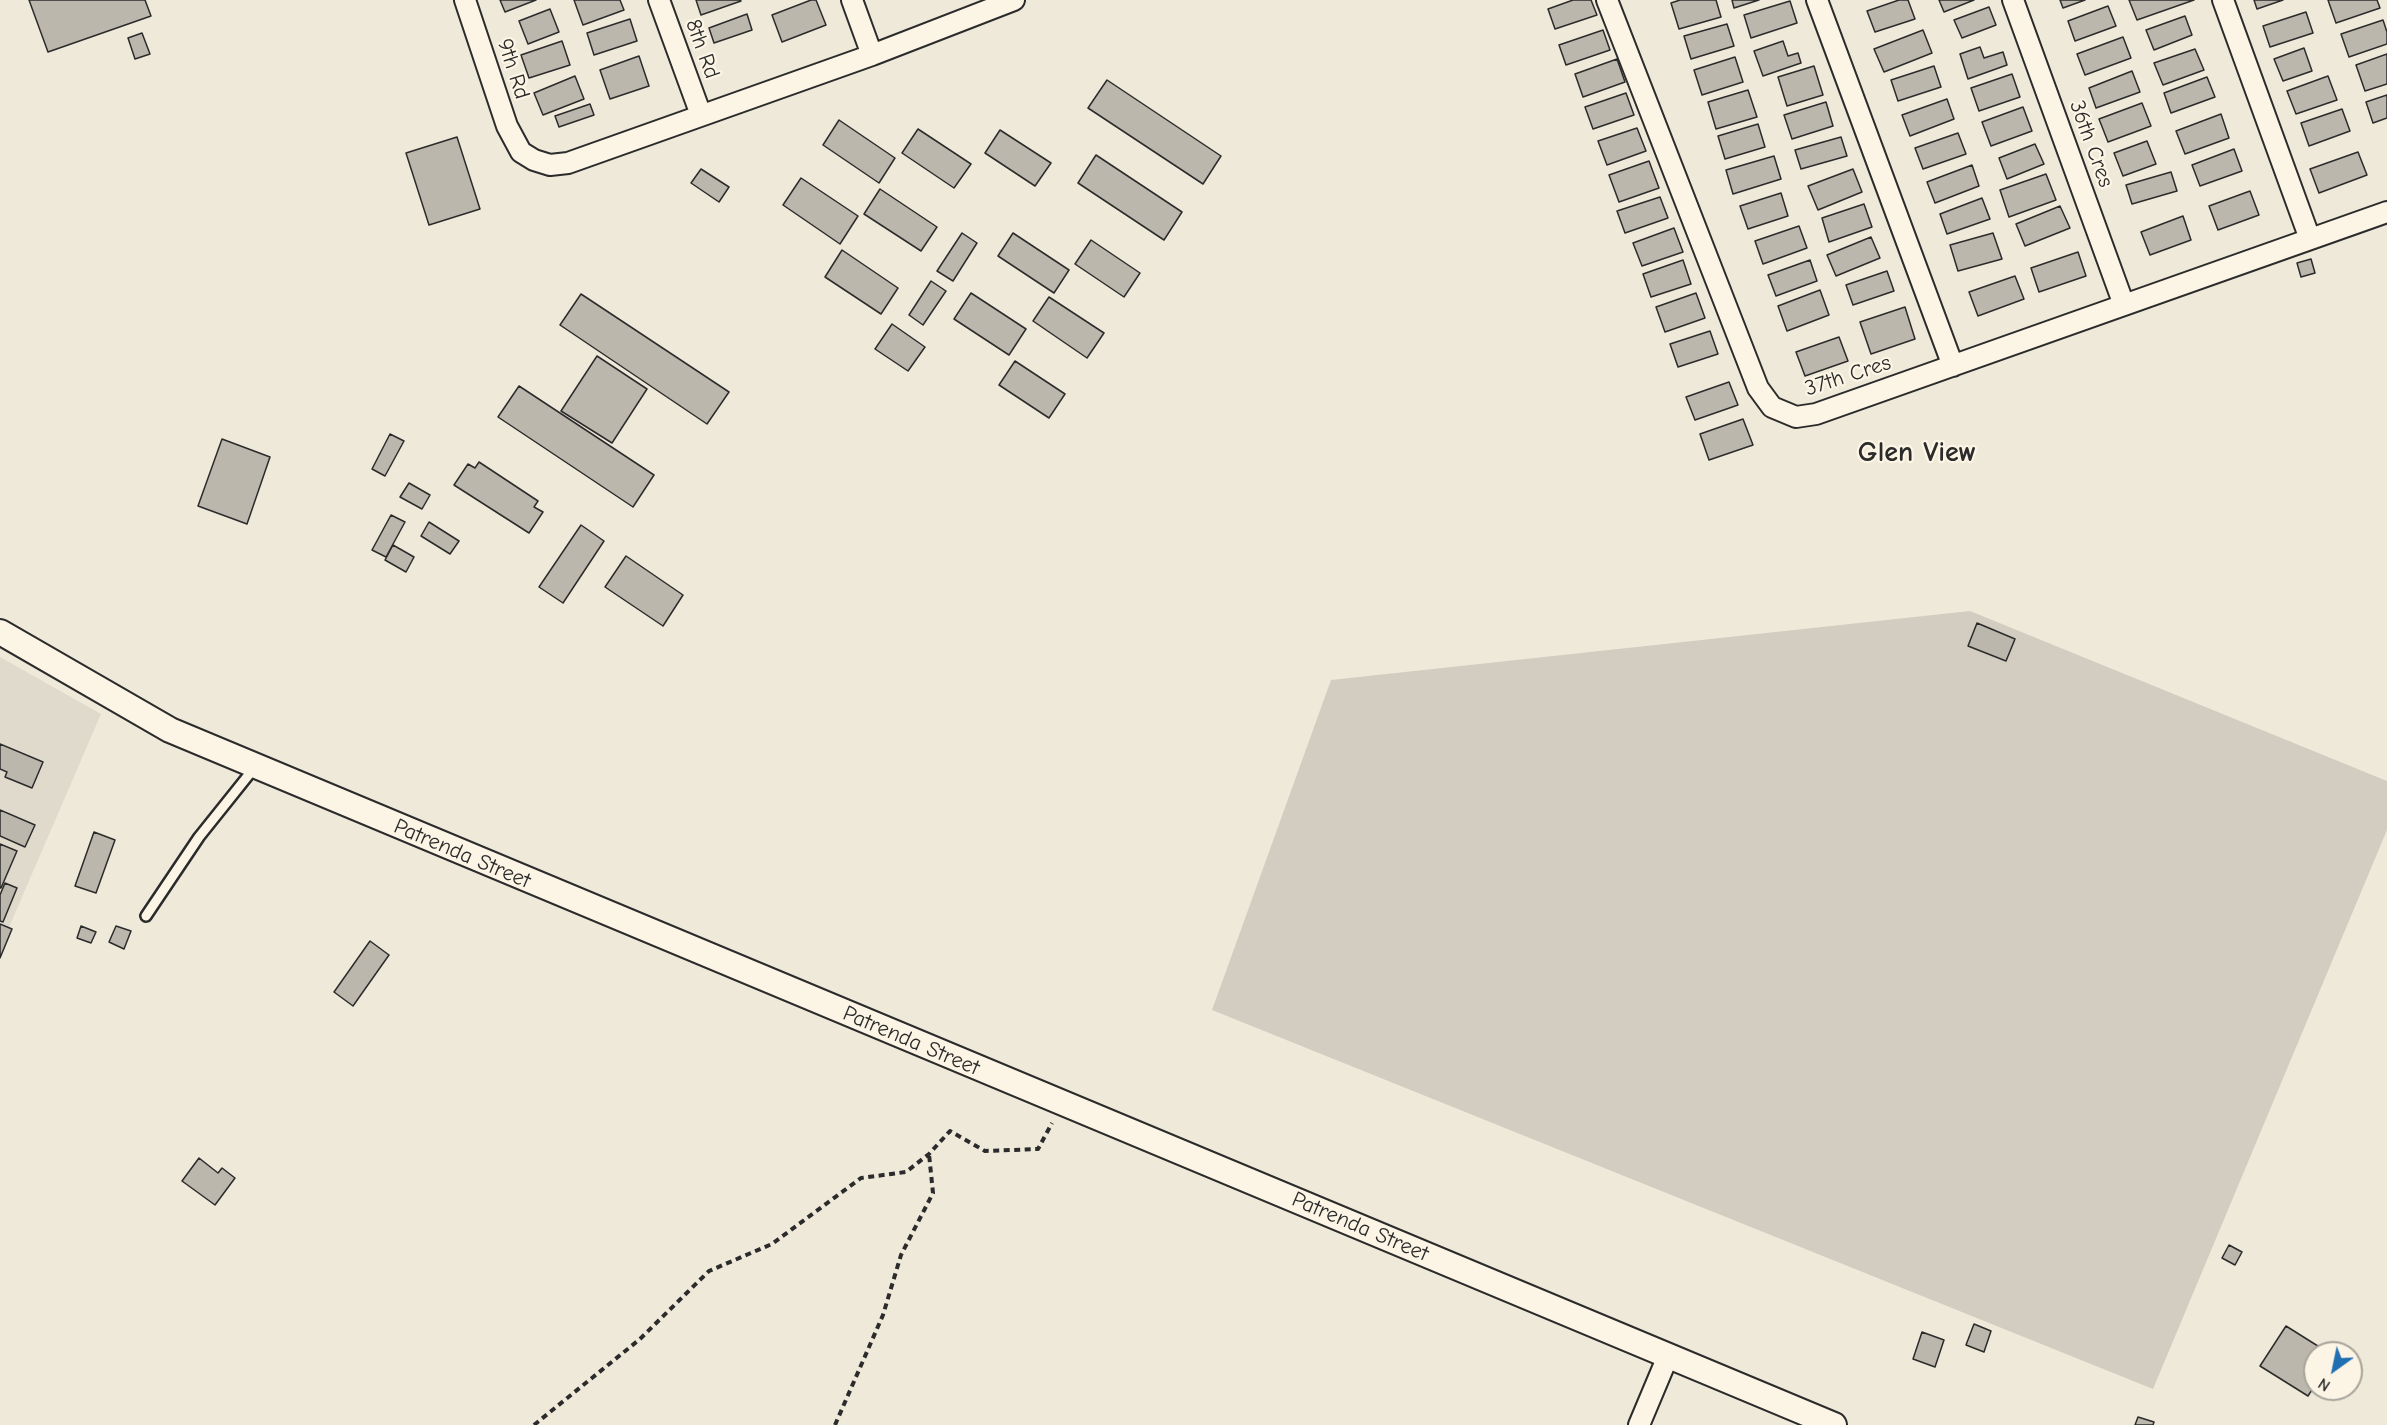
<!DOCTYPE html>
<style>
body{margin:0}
#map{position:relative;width:2387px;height:1425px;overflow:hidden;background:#efe9da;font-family:"Comic Neue",sans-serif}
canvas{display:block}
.north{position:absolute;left:2303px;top:1341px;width:60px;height:60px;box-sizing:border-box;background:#fcf5e5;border:2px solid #a8a49b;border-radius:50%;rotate:213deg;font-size:16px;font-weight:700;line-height:24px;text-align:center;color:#2b2b2b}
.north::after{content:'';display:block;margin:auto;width:21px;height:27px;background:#1f6fb2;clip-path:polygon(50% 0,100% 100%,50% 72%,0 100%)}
</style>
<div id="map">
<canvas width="2387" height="1425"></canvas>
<div class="north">N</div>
</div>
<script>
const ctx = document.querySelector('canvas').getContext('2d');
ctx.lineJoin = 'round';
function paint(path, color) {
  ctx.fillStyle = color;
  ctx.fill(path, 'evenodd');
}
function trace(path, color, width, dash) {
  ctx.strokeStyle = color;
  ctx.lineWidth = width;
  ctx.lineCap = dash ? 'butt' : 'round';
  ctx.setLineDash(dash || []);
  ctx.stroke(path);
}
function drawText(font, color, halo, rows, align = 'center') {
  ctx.font = font + ' "Comic Neue",sans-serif';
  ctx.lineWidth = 4.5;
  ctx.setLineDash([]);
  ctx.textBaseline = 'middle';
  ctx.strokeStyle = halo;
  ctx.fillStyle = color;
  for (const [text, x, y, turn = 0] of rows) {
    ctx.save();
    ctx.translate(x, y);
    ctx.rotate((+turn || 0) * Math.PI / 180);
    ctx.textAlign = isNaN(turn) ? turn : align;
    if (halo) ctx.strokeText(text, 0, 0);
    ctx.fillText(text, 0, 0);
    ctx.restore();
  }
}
const built = new Path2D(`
 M0,657L101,714L0,948Z`);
const green = new Path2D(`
 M1970,611L2387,781V830L2153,1389L1212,1010L1331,680Z`);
const building = new Path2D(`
 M29,0H145L151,16L48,52Z
 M500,0H536L505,12Z
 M574,0H620L624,10L583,25Z
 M696,0H740L741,1L701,15Z
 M811,0H816L826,25L782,42L772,15Z
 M1573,0H1591L1597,15L1555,29L1548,9Z
 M1680,0H1716L1721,17L1679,29L1671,3Z
 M1732,0H1759L1734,8Z
 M1899,0H1908L1915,19L1875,32L1867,11Z
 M1939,0H1974L1944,12Z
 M2060,0H2085L2063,8Z
 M2129,0H2194L2137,20Z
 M2254,0H2283L2257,9Z
 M2328,0H2377L2380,8L2336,23Z
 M1790,1L1797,23L1751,38L1744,15Z
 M2108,6L2116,26L2075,41L2068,21Z
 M1989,7L1996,25L1962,38L1954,20Z
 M550,9L559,32L528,44L519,21Z
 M2306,12L2313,33L2270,47L2263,26Z
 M747,14L752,30L714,43L709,28Z
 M2185,16L2192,35L2154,50L2146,30Z
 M630,19L637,41L594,55L587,33Z
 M2383,20L2387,32V44L2349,57L2341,34Z
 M1727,24L1734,46L1691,59L1684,36Z
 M1603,30L1610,50L1566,65L1559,45Z
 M1923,30L1932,53L1884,72L1874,49Z
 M142,33L150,54L135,59L128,38Z
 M2123,37L2131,58L2085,75L2077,54Z
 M562,41L570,65L529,78L521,55Z
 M1783,41L1788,56L1798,53L1801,63L1763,76L1754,51Z
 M1980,47L1984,58L2003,52L2007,65L1968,79L1960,54Z
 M2304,48L2312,71L2283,81L2274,59Z
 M2195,49L2204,70L2163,85L2154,63Z
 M2387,54V84L2365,91L2356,65Z
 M639,56L649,86L610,99L600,70Z
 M1735,57L1743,82L1702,95L1694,70Z
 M1617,59L1625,82L1583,97L1575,74Z
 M1814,66L1823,95L1787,106L1778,77Z
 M1934,66L1941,87L1898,101L1891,80Z
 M2132,71L2140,92L2096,108L2089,88Z
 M2012,74L2020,97L1979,111L1971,88Z
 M575,76L584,99L543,115L534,93Z
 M2328,76L2337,100L2296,114L2287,91Z
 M2207,77L2215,97L2171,113L2164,93Z
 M1107,80L1221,156L1203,184L1088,108Z
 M1748,90L1757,117L1716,129L1708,102Z
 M1626,93L1634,115L1593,129L1585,107Z
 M2387,95V118L2373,123L2366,102Z
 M1947,99L1954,119L1910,136L1902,115Z
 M1826,102L1833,126L1792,139L1784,115Z
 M2142,103L2151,126L2108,142L2099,119Z
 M590,104L594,115L559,127L555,116Z
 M2023,107L2032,131L1991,146L1982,122Z
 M2342,109L2350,131L2309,146L2301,123Z
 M2221,114L2229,138L2185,154L2176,131Z
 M839,120L895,158L879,183L823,145Z
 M1758,124L1765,147L1725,159L1718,136Z
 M1637,128L1646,151L1607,165L1598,141Z
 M918,129L971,164L954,188L902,153Z
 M1000,130L1051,163L1035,186L985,153Z
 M1958,133L1966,154L1923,169L1915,148Z
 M457,137L480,209L429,225L406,153Z
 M1841,137L1847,156L1801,169L1795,150Z
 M2147,141L2156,164L2123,176L2114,153Z
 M2035,144L2044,164L2007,179L1999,158Z
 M2234,149L2242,171L2200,186L2192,165Z
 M2358,152L2367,175L2319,193L2310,169Z
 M1096,155L1182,212L1164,240L1078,183Z
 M1774,156L1781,179L1733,194L1726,170Z
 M1649,161L1659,188L1619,202L1609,175Z
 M1972,165L1979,186L1935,203L1927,182Z
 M701,169L729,187L719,202L691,183Z
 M1853,169L1862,192L1818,210L1808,186Z
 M2171,172L2177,191L2132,204L2126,185Z
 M2046,174L2056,200L2009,217L2000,190Z
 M801,178L858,216L840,244L783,205Z
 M880,189L937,227L921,251L864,214Z
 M2250,191L2259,215L2218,230L2209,206Z
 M1781,193L1788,216L1748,229L1740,206Z
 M1660,197L1668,218L1625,233L1617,211Z
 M1982,198L1990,219L1947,234L1940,214Z
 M1864,204L1872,227L1829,242L1822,218Z
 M2060,206L2070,228L2025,246L2016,224Z
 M2183,216L2191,240L2150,255L2141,232Z
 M1799,226L1807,248L1763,264L1755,241Z
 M1674,228L1683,252L1642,266L1633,243Z
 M962,233L977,243L953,281L937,271Z
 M1013,233L1069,270L1054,293L998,256Z
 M1993,233L2002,259L1958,271L1950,245Z
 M1871,237L1880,258L1836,276L1827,255Z
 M1091,240L1140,273L1124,297L1075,264Z
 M842,250L898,288L881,314L825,277Z
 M2078,252L2086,276L2039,292L2031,268Z
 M2311,259L2315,273L2301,277L2297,263Z
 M1683,260L1691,284L1651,297L1643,274Z
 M1810,260L1817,281L1776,296L1768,275Z
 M1887,271L1894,291L1853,305L1846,285Z
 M2015,276L2024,299L1978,316L1969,292Z
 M931,281L946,291L923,325L909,315Z
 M1820,290L1829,315L1787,331L1778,306Z
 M971,293L1026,329L1009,355L954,319Z
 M1696,293L1705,318L1665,332L1656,307Z
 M581,294L729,392L707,424L560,325Z
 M1049,297L1104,333L1087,358L1033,321Z
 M1905,307L1915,339L1871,354L1860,322Z
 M892,324L925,347L908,371L875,349Z
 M1710,331L1718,354L1678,367L1670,344Z
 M1839,337L1848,361L1805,376L1796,352Z
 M597,356L647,389L612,443L561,411Z
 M1015,361L1065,394L1049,418L999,385Z
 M1729,382L1738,405L1695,420L1686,397Z
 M519,386L654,475L633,507L498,417Z
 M1743,419L1753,445L1709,460L1700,434Z
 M390,434L404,441L385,476L372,469Z
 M222,439L270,457L247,524L198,506Z
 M479,462L538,501L534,507L543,512L529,533L454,485L468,464L475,468Z
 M409,483L430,495L422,509L400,497Z
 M391,515L405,522L386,557L372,550Z
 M429,522L459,541L450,554L421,536Z
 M581,525L604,541L563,603L539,587Z
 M393,545L414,557L406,572L385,560Z
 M626,556L683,595L663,626L605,587Z
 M1977,623L2015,639L2006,661L1968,646Z
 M0,744L43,762L32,788L5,777L7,772L0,769Z
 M0,810L35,825L25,847L0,836Z
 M94,832L115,840L96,893L75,886Z
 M0,844L17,851L1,888H0Z
 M5,883L17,888L3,922L0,921V895Z
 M0,924L12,929L0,958Z
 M81,926L96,932L91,943L77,938Z
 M116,926L131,931L124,949L109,942Z
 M370,941L389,955L353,1006L334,992Z
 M199,1158L218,1173L222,1168L235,1178L215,1205L182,1181Z
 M2229,1245L2242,1252L2235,1265L2222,1258Z
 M1974,1324L1991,1331L1984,1352L1966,1345Z
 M2286,1326L2329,1353H2315V1385L2308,1396L2260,1366Z
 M1922,1332L1944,1340L1935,1367L1913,1359Z
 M2138,1417L2154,1422L2153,1425H2135Z`);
const path = new Path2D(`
 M534,1425L640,1339L709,1271L772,1244L861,1178L906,1172L929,1154L950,1131L985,1151L1038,1149L1052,1123
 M835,1425L883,1315L901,1255L933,1193L929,1154`);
const service = new Path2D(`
 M146,916L199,837L255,767`);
const minor = new Path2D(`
 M465,0L507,126L521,152L534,160L550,165L568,163L872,55L1014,0
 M659,0L701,115
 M852,0L872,55
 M1607,0L1758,388L1772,407L1796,417L1816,414L2387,212
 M1817,0L1953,366
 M2013,0L2124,305
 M2223,0L2310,239
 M1639,1425L1668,1356`);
const tertiary = new Path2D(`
 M0,632L170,730L1834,1425`);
const streetNames = [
 ["8th Rd",702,49,70],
 ["9th Rd",513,69,72],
 ["36th Cres",2091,144,70],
 ["37th Cres",1848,376,-18],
 ["Patrenda Street",462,854,23],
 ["Patrenda Street",911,1041,23],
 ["Patrenda Street",1360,1227,23]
];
const districtNames = [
 ["Glen View",1917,453]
];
paint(built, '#e0dacc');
paint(green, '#d2cdc0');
paint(building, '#bcb7ac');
trace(building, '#2b2b2b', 1.5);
trace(service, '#2b2b2b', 14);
trace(minor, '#2b2b2b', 24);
trace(tertiary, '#2b2b2b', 28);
trace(path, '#2b2b2b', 4, [6, 4.5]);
trace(service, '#fcf5e5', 9);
trace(minor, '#fcf5e5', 20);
trace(tertiary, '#fcf5e5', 24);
drawText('22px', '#2b2b2b', '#fcf5e5', streetNames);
drawText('bold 28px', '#2b2b2b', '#fcf5e5', districtNames);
</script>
